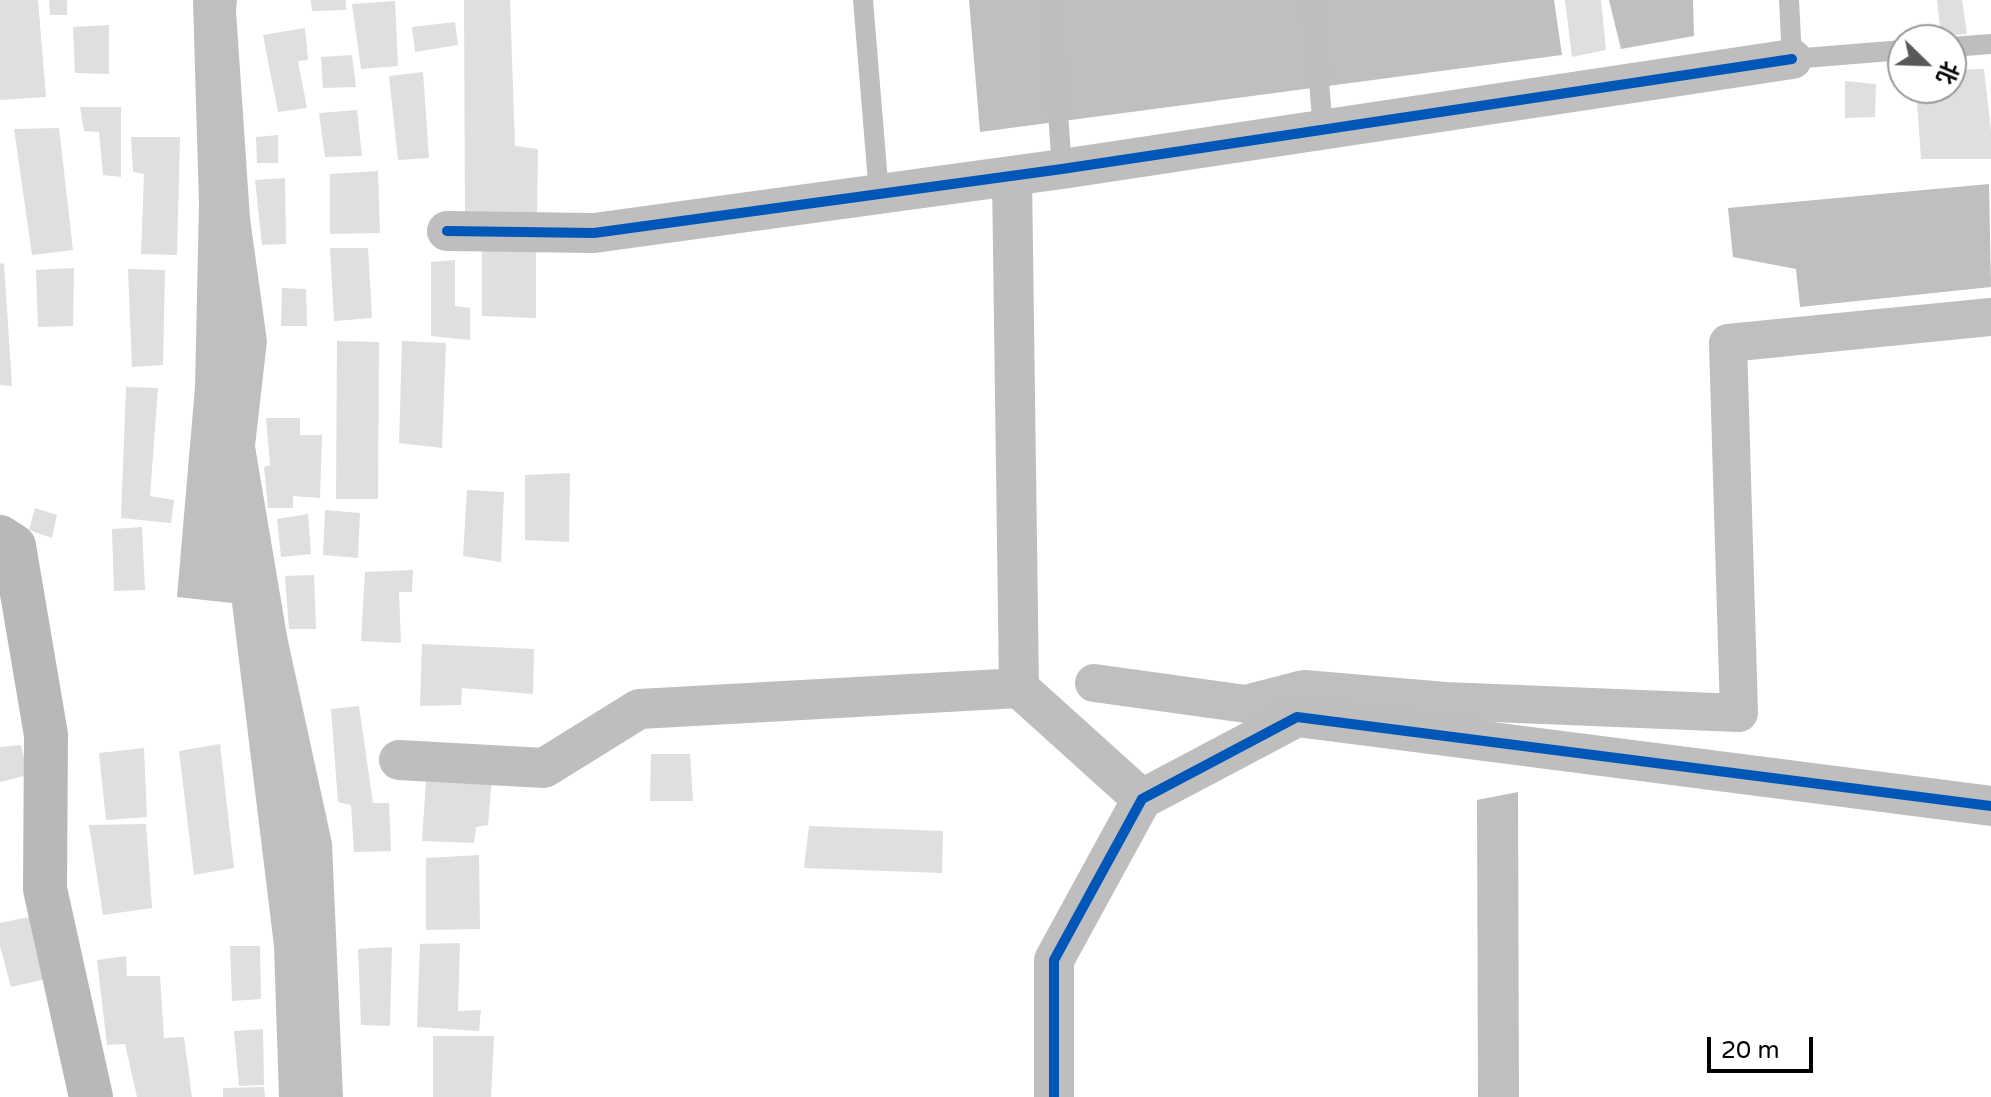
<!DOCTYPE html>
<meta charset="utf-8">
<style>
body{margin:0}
#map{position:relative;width:1991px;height:1097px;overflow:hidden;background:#fff;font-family:"Varela Round","Noto Sans SC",sans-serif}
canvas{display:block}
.north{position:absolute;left:1887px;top:24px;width:80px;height:80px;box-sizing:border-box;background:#fff;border:2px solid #999;border-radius:50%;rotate:113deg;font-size:22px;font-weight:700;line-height:32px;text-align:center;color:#000}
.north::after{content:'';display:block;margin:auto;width:28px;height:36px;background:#595959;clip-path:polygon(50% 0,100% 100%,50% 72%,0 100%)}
.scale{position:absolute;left:1707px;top:1037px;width:106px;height:36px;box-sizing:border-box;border:4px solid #000;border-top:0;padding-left:10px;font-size:24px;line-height:28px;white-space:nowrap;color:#000;-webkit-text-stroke:6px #fff;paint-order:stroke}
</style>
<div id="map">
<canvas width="1991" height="1097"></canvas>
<div class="north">北</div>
<div class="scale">20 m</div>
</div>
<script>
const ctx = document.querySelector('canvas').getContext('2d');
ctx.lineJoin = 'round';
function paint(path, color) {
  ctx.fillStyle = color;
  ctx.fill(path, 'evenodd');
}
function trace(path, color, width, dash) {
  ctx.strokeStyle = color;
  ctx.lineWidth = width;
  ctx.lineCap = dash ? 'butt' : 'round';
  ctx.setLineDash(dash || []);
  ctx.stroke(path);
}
const water = new Path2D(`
 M193,0H237L236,11L250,218L267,341L255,446L287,636L332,843L343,1097H279L274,946L232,603L177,597L195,387L199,205Z
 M969,0H1554L1562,55L980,132Z
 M1609,0H1693L1694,36L1621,49Z
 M1989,184L1991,287L1800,307L1796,269L1733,257L1728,208Z
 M1518,792L1519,1097H1478L1477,800Z`);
const canal = new Path2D(`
 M1094,683L1246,704L1304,689L1445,701L1739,713L1728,343L1991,317`);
const building = new Path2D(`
 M0,0H38L46,97L0,100Z
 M49,0H67V15H50Z
 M311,0H346V10L312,11Z
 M464,0H510L515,146L538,149L537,217L465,218Z
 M1565,0H1601L1606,50L1572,57Z
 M1937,0H1962L1967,34L1941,36Z
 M395,1L398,66L361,69L352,4Z
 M455,22L458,45L415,52L412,27Z
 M109,25V74L75,73L73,27Z
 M305,28L308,60L298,61L307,108L278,112L263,35Z
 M352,55L356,87L323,88L321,57Z
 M1984,69L1991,131V159H1921L1916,88H1951V70Z
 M423,72L429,158L398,160L389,76Z
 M1845,81L1876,84L1875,117L1845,118Z
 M80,107H121V177L103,175L99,132L84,131Z
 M357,110L362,156L325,157L319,113Z
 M59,128L73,250L32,255L14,129Z
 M278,135V163H257L256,137Z
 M131,137H180L177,255L141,254L144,174L133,172Z
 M378,171L380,233L330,234V174Z
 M285,178L286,244L262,245L255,180Z
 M536,240V318L482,316V242Z
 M330,248H368L372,318L334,321Z
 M455,260V306L470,308V340L431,336V262Z
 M0,263L4,264L12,386L0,385Z
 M74,268L73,326L38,327L36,270Z
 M128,269L165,270L163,365L132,367Z
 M282,288L306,289L307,326H281Z
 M337,341L379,342L378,499H336Z
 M402,341L446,343L442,448L399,443Z
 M126,387L158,388L150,496L174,500L171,523L121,518Z
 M266,418H300V435H322L320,498L293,496V508H268L264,467L270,465Z
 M570,473L569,542L525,540V475Z
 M467,490L504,492L501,562L463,556Z
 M35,508L57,515L52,538L29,530Z
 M325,510L360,513L358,558L323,555Z
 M308,514L311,554L281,557L277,519Z
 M142,527L145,590L114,591L112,529Z
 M413,570L412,592H399L401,643L361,641L365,572Z
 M314,575L316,629H289L285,576Z
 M422,644L534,649L533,694L462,688L461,705L420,706Z
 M359,706L373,803H389L391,851L354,852L351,805L338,802L331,709Z
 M220,744L234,868L194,875L179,751Z
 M21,745L28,775L0,782V747Z
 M144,748L147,817L106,820L99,753Z
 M651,754H690L693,801H650Z
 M492,777L488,825L476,827L474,843L422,841L426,780Z
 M146,824L152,908L103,915L89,825Z
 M809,826L943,831L942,873L804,868Z
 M479,855L480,929L426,930V858Z
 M34,916L46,979L11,987L0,946V923Z
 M460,943L458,1011L481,1010L479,1031L417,1027L420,944Z
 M230,946H260L261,999L232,1001Z
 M392,947L390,1026L361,1025L358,949Z
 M126,956L127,976H160L164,1038L184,1037L192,1097H137L125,1044L107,1045L97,960Z
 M263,1029L264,1085L239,1086L234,1031Z
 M433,1036H494L491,1097H433Z
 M264,1087L265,1097H223V1088Z`);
const lane = new Path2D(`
 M863,0L879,194
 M1050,0L1062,169
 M1312,0L1323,129
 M1789,0L1792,59L1903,50
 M1951,47L1991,44`);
const street = new Path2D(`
 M1012,176L1019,688L1142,799
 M447,231L594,233L1062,169L1792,59
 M399,760L544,768L639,709L1019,688
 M1054,1097V960L1142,799L1297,717L1991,806`);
const secondary = new Path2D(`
 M0,537L14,546L46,735L45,889L91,1097`);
const cycleway = new Path2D(`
 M447,231L594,233L1062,169L1792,59
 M1054,1097V960L1142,799L1297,717L1991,806`);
paint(water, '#bfbfbf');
trace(canal, '#bfbfbf', 38);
paint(building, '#dfdfdf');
trace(lane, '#bebebe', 20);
trace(street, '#bebebe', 40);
trace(secondary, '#b8b8b8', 44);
trace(cycleway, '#0057b8', 10);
</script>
